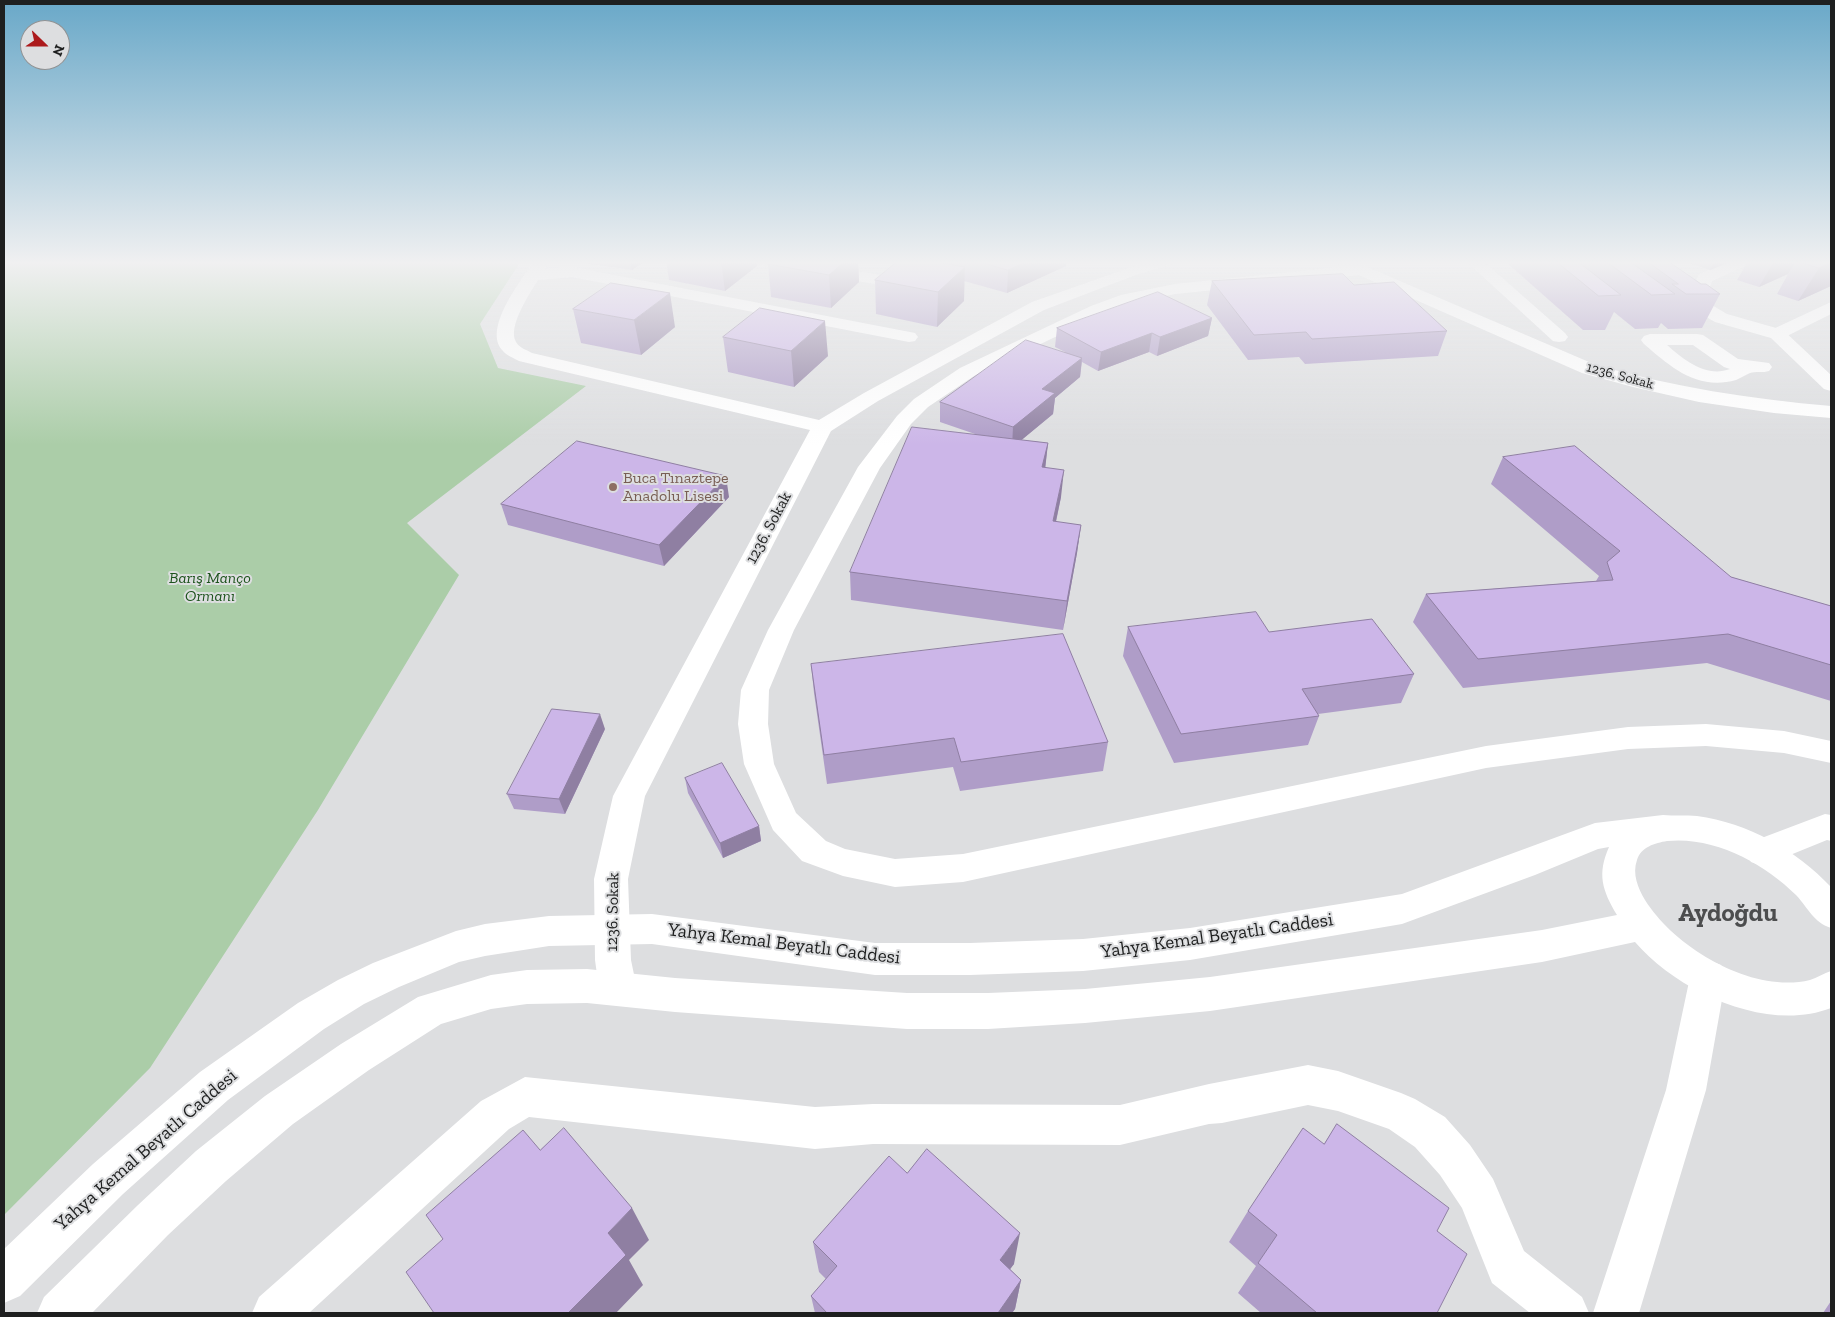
<!DOCTYPE html>
<meta charset="utf-8">
<style>
body{margin:0}
#map{position:relative;width:1835px;height:1317px;overflow:hidden;background:#dddee0;font-family:"Zilla Slab",serif}
canvas{display:block}
.frame{position:absolute;inset:0;border:5px solid #1e1f1f;pointer-events:none}
.north{position:absolute;left:20px;top:20px;width:50px;height:50px;box-sizing:border-box;background:#dddee0;border:1px solid #919293;border-radius:50%;rotate:112deg;font-size:14px;font-weight:700;line-height:20px;text-align:center;color:#1e1f1f}
.north::after{content:'';display:block;margin:auto;width:18px;height:22px;background:#ac1a1c;clip-path:polygon(50% 0,100% 100%,50% 72%,0 100%)}
</style>
<div id="map">
<canvas width="1835" height="1317"></canvas>
<div class="frame"></div>
<div class="north">N</div>
</div>
<script>
const ctx = document.querySelector('canvas').getContext('2d');
ctx.lineJoin = 'round';
function paint(path, color) {
  ctx.fillStyle = color;
  ctx.fill(path, 'evenodd');
}
function trace(path, color, width, dash) {
  ctx.strokeStyle = color;
  ctx.lineWidth = width;
  ctx.lineCap = dash ? 'butt' : 'round';
  ctx.setLineDash(dash || []);
  ctx.stroke(path);
}
function drawText(font, color, halo, rows, align = 'center') {
  ctx.font = font + ' "Zilla Slab",serif';
  ctx.lineWidth = 4;
  ctx.setLineDash([]);
  ctx.textBaseline = 'middle';
  ctx.strokeStyle = halo;
  ctx.fillStyle = color;
  for (const [text, x, y, turn = 0] of rows) {
    ctx.save();
    ctx.translate(x, y);
    ctx.rotate((+turn || 0) * Math.PI / 180);
    ctx.textAlign = isNaN(turn) ? turn : align;
    if (halo) ctx.strokeText(text, 0, 0);
    ctx.fillText(text, 0, 0);
    ctx.restore();
  }
}
const green = new Path2D(`
 M4,261H521L480,324L498,368L586,386L407,523L459,575L318,810L150,1068L4,1215Z`);
const minor = new Path2D(`
 M534,261H550L545,269L572,267L915,333L918,337L915,341L909,342L572,277L538,280C530,293 507,327 516,342C519,348 527,350 532,353L819,420L864,393L1032,302L1149,261H1174L1172,264L1138,274L1044,310L878,401L831,431L645,796L628,879L631,960L637,989L631,1001L618,1006L605,1001L599,989L595,960L594,879L613,796L810,430L519,361C514,358 507,356 503,351C482,329 521,281 534,261Z
 M755,261H792L913,280L919,281L921,285L919,289L913,290L763,266L757,264Z
 M1338,261H1353L1596,365C1673,387 1751,399 1831,406V418L1774,413L1699,402L1633,387L1582,373L1359,275L1175,294L1132,303L1103,314L974,376L928,407L911,424L880,468L794,630L769,690L768,724L774,764L796,813L826,841L845,849L895,859L963,854L1486,746L1628,727L1706,724L1784,731L1831,741V763L1784,753L1706,746L1628,749L1486,768L963,882L895,887L843,876L802,861L773,830L744,764L738,724L741,690L768,630L858,467L897,416L914,399L960,368L1091,306L1121,295L1175,284L1341,267L1337,263Z
 M1466,261H1483L1565,333L1568,337L1565,341L1559,342L1553,341Z
 M1629,261H1647L1691,292L1699,274L1730,261H1751L1749,264L1712,281L1705,301L1727,314L1783,330L1831,375V391L1824,389L1771,338L1715,322L1696,311Z
 M1650,334H1697L1703,335L1738,359L1769,363L1772,367L1769,371C1763,373 1755,371 1750,373C1745,375 1741,378 1736,380C1697,391 1671,367 1644,344L1641,340L1644,336ZM1667,345H1693L1724,367L1730,369C1706,378 1684,360 1667,345Z
 M1825,814L1831,815V841L1827,840L1763,866L1751,862L1746,852L1751,842Z
 M1708,960L1721,965L1726,977L1706,1090L1639,1313H1593L1666,1090L1690,977L1695,965Z
 M1308,1065L1338,1071L1401,1093L1415,1099L1445,1117L1470,1145L1493,1179L1524,1251L1582,1297L1589,1313H1530L1492,1283L1462,1208L1440,1175L1415,1147L1389,1129L1338,1111L1308,1105L1222,1123L1209,1124L1120,1145L873,1144L815,1149L529,1117L509,1129L309,1313H252L259,1297L481,1101L525,1077L815,1107L873,1104L1120,1105L1209,1084Z`);
const major = new Path2D(`
 M1831,302V314L1783,338L1777,339L1771,338L1768,334L1771,330Z
 M1663,815C1674,816 1686,815 1697,816C1748,823 1796,850 1831,887V928C1813,922 1809,909 1796,895C1764,863 1714,836 1667,841C1655,843 1641,847 1637,860C1632,874 1638,888 1645,900C1675,948 1752,994 1810,980C1817,978 1824,973 1831,971V1008C1767,1033 1678,992 1635,942L1542,962L1210,1011L1085,1023L988,1029H907L675,1012L587,1003L527,1004L491,1009L441,1024L369,1070L293,1124L226,1181L168,1235L92,1313H37L44,1297L138,1205L196,1151L265,1096L341,1044L418,997L491,975L527,970L587,969L675,978L907,993H988L1085,989L1210,977L1542,930L1617,915C1602,890 1597,874 1609,847L1598,849L1535,875L1402,924L1190,960L1083,971L970,975H875L652,944L549,946L485,956L459,962L399,987L364,1004L324,1029L228,1100L123,1194L20,1296L4,1303V1249L93,1164L200,1072L298,1003L338,980L373,963L456,931L485,924L549,916L652,914L875,943H970L1083,939L1190,928L1402,894L1595,823Z`);
const wall = new Path2D(`
 M576,261H645L632,270L577,262Z
 M666,261H757V266L725,291L669,280Z
 M772,261H858L859,282L831,308L771,297L768,264Z
 M898,261H1066V266L1007,293L964,281V301L937,327L876,314L875,280Z
 M1508,261H1668L1701,284L1720,294L1702,328L1668,329L1661,323L1658,328L1635,329L1614,312L1605,330H1583L1507,263Z
 M1691,261H1732L1710,270L1689,263Z
 M1748,261H1831V286L1798,301L1777,294L1788,274L1759,287L1737,280Z
 M1212,281L1354,285L1447,331L1438,356L1305,364L1299,357L1248,360L1207,305Z
 M573,309L675,327L641,355L581,343Z
 M1212,318L1208,336L1157,356L1149,352L1098,371L1082,362L1080,377L1055,398L1053,414L1021,440L1048,443L1045,468L1061,497L1056,522L1081,525L1077,553L1063,630L851,600L850,572L975,434L940,422V402L1065,352L1055,347L1057,328Z
 M723,337L828,356L794,387L728,372Z
 M1503,457L1731,577L1831,606V701L1707,663L1463,688L1413,622L1426,594L1596,581L1599,576L1491,484Z
 M729,497L664,566L508,525L501,504Z
 M1128,627L1269,632L1414,674L1401,703L1318,714L1319,716L1308,745L1174,763L1123,656Z
 M811,664L1108,742L1103,771L960,791L953,767L827,784L814,693Z
 M605,729L565,814L514,809L507,794Z
 M685,778L759,826L761,841L723,858L688,793Z
 M1337,1124L1437,1231V1313H1261L1238,1293L1256,1266L1229,1242L1248,1211L1324,1144Z
 M907,1173L1014,1264L1010,1269L1021,1280L1015,1309L1012,1313H815L811,1296L826,1279L819,1272L813,1242Z
 M1831,1301V1313H1823Z`);
const shadedWall = new Path2D(`
 M630,261H645L632,270Z
 M721,261H757V266L725,291Z
 M845,261H858L859,282L831,308L829,275Z
 M1028,261H1066V266L1007,293L1008,270Z
 M1715,261H1732L1710,270Z
 M1774,261H1796L1788,274L1759,287Z
 M1831,262V286L1798,301L1819,268Z
 M965,267L964,301L937,327L938,292Z
 M670,293L675,327L641,355L634,320Z
 M1212,318L1208,336L1157,356L1160,337Z
 M825,321L828,356L794,387L791,351Z
 M1152,333L1149,352L1098,371L1101,352Z
 M1082,358L1080,377L1055,398L1053,414L1012,448L1013,427L1042,389Z
 M1048,443L1045,470L1042,467Z
 M1064,470L1061,497L1050,549L1053,521Z
 M726,476L729,497L664,566L659,545Z
 M1081,525L1077,553L1063,630L1067,601Z
 M600,714L605,729L565,814L559,799Z
 M759,826L761,841L723,858L720,843Z
 M632,1208L649,1240L629,1260L643,1285L616,1313H568L608,1233Z
 M1020,1233L1014,1264L995,1289L1000,1260Z
 M1021,1280L1015,1309L1012,1313H998Z`);
const building = new Path2D(`
 M772,261H845L829,275L768,264Z
 M898,261H930L965,267L938,292L875,280Z
 M977,261H1028L1008,270Z
 M1556,261H1577L1621,295L1599,296Z
 M1606,261H1629L1675,294L1652,295Z
 M1647,261H1668L1701,284H1706L1720,294H1686L1672,284H1678Z
 M1797,261H1831V262L1819,268Z
 M1343,274L1354,285L1394,282L1447,331L1312,339L1306,332L1254,335L1212,281Z
 M611,283L670,293L634,320L573,309Z
 M1158,292L1212,318L1160,337L1152,333L1101,352L1057,328Z
 M760,308L825,321L791,351L723,337Z
 M1026,340L1082,358L1042,389L1055,393L1013,427L940,402Z
 M912,427L1048,443L1042,467L1064,470L1053,521L1081,525L1067,601L850,572Z
 M577,441L726,476L659,545L501,504Z
 M1575,446L1731,577L1831,606V665L1728,634L1478,659L1426,594L1613,580L1607,562L1620,551L1503,457Z
 M1256,612L1269,632L1372,619L1414,674L1302,689L1319,716L1181,734L1128,627Z
 M1063,634L1108,742L961,762L954,738L824,755L811,664Z
 M552,709L600,714L559,799L507,794Z
 M722,763L759,826L720,843L685,778Z
 M1337,1124L1449,1208L1437,1231L1467,1254L1437,1313H1317L1258,1263L1277,1235L1248,1211L1303,1128L1324,1144Z
 M564,1128L632,1208L608,1233L626,1255L568,1313H434L406,1272L443,1239L426,1215L523,1130L540,1150Z
 M927,1149L1020,1233L1000,1260L1021,1280L998,1313H827L811,1296L837,1266L813,1242L889,1156L907,1173Z`);
const markers = [
 [613,487,5,"#8d6e63"]
];
const farStreetnames = [
 ["1236. Sokak",1620,376,15]
];
const educationNames = [
 ["Buca Tınaztepe",623,478],
 ["Anadolu Lisesi",623,496]
];
const streetNames = [
 ["1236. Sokak",769,528,-62],
 ["1236. Sokak",613,912,-89]
];
const parkNames = [
 ["Barış Manço",210,578],
 ["Ormanı",210,596]
];
const nearStreetnames = [
 ["Yahya Kemal Beyatlı Caddesi",1217,936,-8],
 ["Yahya Kemal Beyatlı Caddesi",784,944,7],
 ["Yahya Kemal Beyatlı Caddesi",146,1150,-41]
];
const nearDistrictnames = [
 ["Aydoğdu",1728,914]
];
paint(green, '#abcda8');
paint(minor, '#fff');
paint(major, '#fff');
paint(wall, '#af9dc8');
paint(shadedWall, '#8f7fa2');
paint(building, '#ccb6e8');
trace(building, '#8f7fa2', 1);
const sky = ctx.createLinearGradient(0, 0, 0, 445);
sky.addColorStop(0, '#69a8c8');
sky.addColorStop(0.59, '#f0f0f1');
sky.addColorStop(1, '#f0f0f100');
ctx.fillStyle = sky;
ctx.fillRect(0, 0, 1835, 445);
for (const [x, y, r, color] of markers) {
  const dot = new Path2D();
  dot.arc(x, y, r, 0, 2 * Math.PI);
  ctx.fillStyle = color;
  ctx.fill(dot);
  trace(dot, '#dddee0', 2);
}
drawText('14px', '#1e1f1f', '#dddee0', farStreetnames);
drawText('16px', '#785e54', '#dddee0', educationNames, 'left');
drawText('16px', '#1e1f1f', '#dddee0', streetNames);
drawText('italic 16px', '#1d531c', '#dddee0', parkNames);
drawText('19px', '#1e1f1f', '#dddee0', nearStreetnames);
drawText('bold 25px', '#4c4d4e', '#dddee0', nearDistrictnames);
</script>
